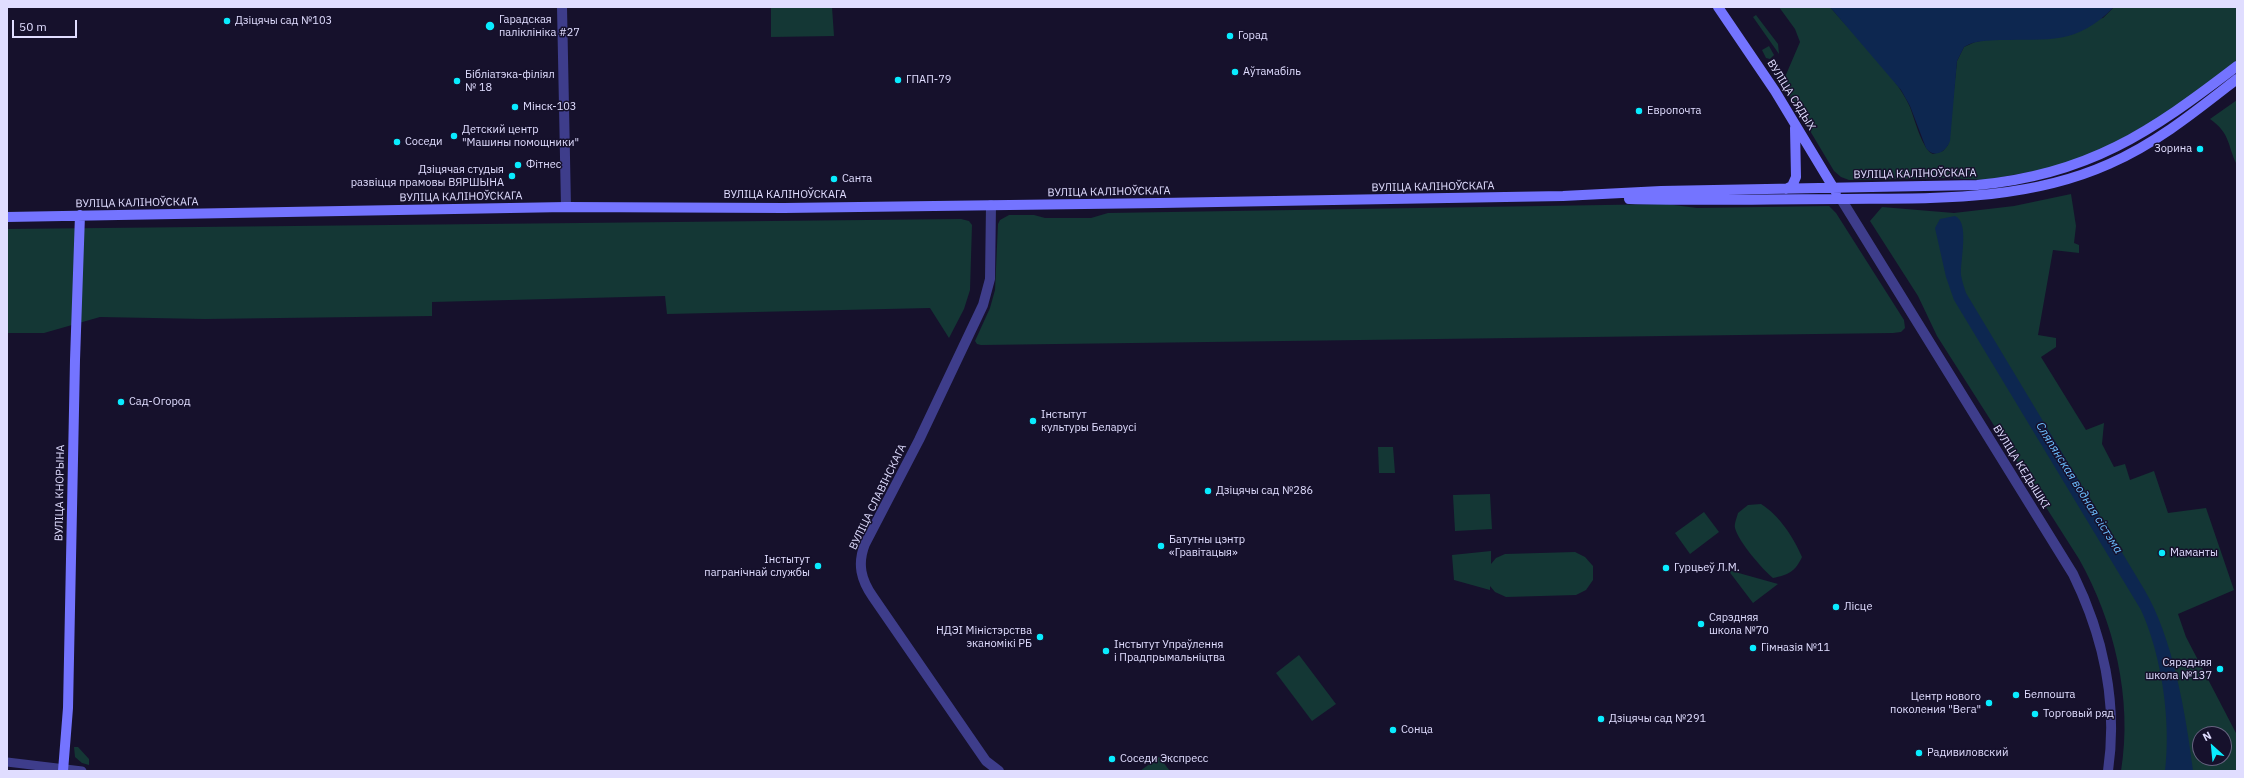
<!DOCTYPE html>
<meta charset="utf-8">
<style>
body{margin:0}
#map{position:relative;width:2244px;height:778px;overflow:hidden;background:#16112c;font-family:"IBM Plex Sans",sans-serif}
canvas{display:block}
.frame{position:absolute;inset:0;border:8px solid #e0ddff;pointer-events:none}
.north{position:absolute;left:2192px;top:726px;width:40px;height:40px;box-sizing:border-box;background:#16112c;border:1px solid #676380;border-radius:50%;rotate:333deg;font-size:11px;font-weight:700;line-height:16px;text-align:center;color:#e0ddff}
.north::after{content:'';display:block;margin:auto;width:14px;height:18px;background:#09ecff;clip-path:polygon(50% 0,100% 100%,50% 72%,0 100%)}
.scale{position:absolute;left:12px;top:20px;width:65px;height:18px;box-sizing:border-box;border:2px solid #e0ddff;border-top:0;padding-left:5px;font-size:12px;line-height:14px;white-space:nowrap;color:#e0ddff;-webkit-text-stroke:3px #16112c;paint-order:stroke}
</style>
<div id="map">
<canvas width="2244" height="778"></canvas>
<div class="frame"></div>
<div class="north">N</div>
<div class="scale">50 m</div>
</div>
<script>
const ctx = document.querySelector('canvas').getContext('2d');
ctx.lineJoin = 'round';
function paint(path, color) {
  ctx.fillStyle = color;
  ctx.fill(path, 'evenodd');
}
function trace(path, color, width, dash) {
  ctx.strokeStyle = color;
  ctx.lineWidth = width;
  ctx.lineCap = dash ? 'butt' : 'round';
  ctx.setLineDash(dash || []);
  ctx.stroke(path);
}
function drawText(font, color, halo, rows, align = 'center') {
  ctx.font = font + ' "IBM Plex Sans",sans-serif';
  ctx.lineWidth = 3;
  ctx.setLineDash([]);
  ctx.textBaseline = 'middle';
  ctx.strokeStyle = halo;
  ctx.fillStyle = color;
  for (const [text, x, y, turn = 0] of rows) {
    ctx.save();
    ctx.translate(x, y);
    ctx.rotate((+turn || 0) * Math.PI / 180);
    ctx.textAlign = isNaN(turn) ? turn : align;
    if (halo) ctx.strokeText(text, 0, 0);
    ctx.fillText(text, 0, 0);
    ctx.restore();
  }
}
const green = new Path2D(`
 M771,7H832L834,36L771,37Z
 M1779,7H1830C1853,34 1895,74 1909,105C1914,116 1922,150 1933,154L1943,151L1948,145L1957,61L1964,47L1975,42L2103,18L2114,7H2237V61L2174,109L2098,152L2051,168L1985,180L1949,178L1849,180L1841,177L1834,171L1785,89V77L1800,42L1795,29Z
 M1756,15L1778,44L1779,54L1753,17Z
 M1769,46L1774,55L1770,59L1766,58L1762,50Z
 M2237,100V165C2227,145 2231,134 2210,119Z
 M2071,194L2076,226L2074,243L2079,245V253L2053,250L2038,335L2056,338V347L2041,357L2086,430L2104,423L2102,444L2114,467L2125,464L2130,480L2154,471L2168,513L2206,508L2234,590L2178,614L2186,637L2237,735V771H2121C2133,699 2114,621 2079,559L1937,336L1918,296L1870,221L1882,207L1954,213L2014,206ZM2200,734H2224V758H2200Z
 M1666,204L1697,208L1829,206L1836,213L1904,320L1905,328L1901,332L1893,333L981,345L977,344L975,341L990,308L995,290L998,224L1000,220L1009,215H1034L1045,218H1091L1108,213Z
 M961,219L969,221L972,225L970,290L964,309L949,338L930,308L667,314L665,296L432,302V316L205,319L100,317L44,333H7V229Z
 M1378,447H1393L1395,473H1379Z
 M1490,494L1492,529L1455,531L1453,495Z
 M1761,504C1779,515 1794,538 1802,557C1795,572 1788,575 1773,578C1763,570 1738,541 1735,528C1734,524 1737,517 1738,513L1748,505Z
 M1704,512L1719,532L1690,554L1675,533Z
 M1491,551V564L1496,558L1505,554L1575,552L1585,557L1593,566V580L1586,590L1576,595L1506,597L1495,592L1490,586V590L1454,580L1452,555Z
 M1728,570L1778,584L1753,603Z
 M1299,655L1336,704L1312,721L1276,673Z
 M74,747H78L89,759V765L82,763L75,757Z
 M1159,757L1170,771H1140Z`);
const water = new Path2D(`
 M1830,7H2114C2077,45 2049,39 2000,40C1987,41 1975,40 1964,47L1957,61L1950,141C1946,152 1934,159 1926,148L1910,106L1901,90Z
 M1955,216C1970,222 1960,261 1961,275C1962,281 1964,287 1966,293L2144,589C2173,638 2186,714 2193,771H2165C2171,721 2162,656 2141,610L1954,300L1946,277L1935,228L1940,219Z`);
const minor = new Path2D(`
 M7,762L82,771`);
const tertiary = new Path2D(`
 M562,7L566,207
 M1841,199L2073,574C2103,635 2118,703 2108,771
 M991,205L990,279L983,305L919,440L865,544C857,564 861,580 873,597L977,748L986,761L999,771`);
const secondary = new Path2D(`
 M1718,7L1775,91L1836,192
 M1786,189L1792,186L1796,177L1795,128
 M1629,199C1699,201 1770,199 1840,199C1931,198 2024,202 2109,164C2157,143 2196,111 2237,79
 M7,217L566,207L784,208L1160,203L1563,196L1661,191L1977,185C2088,175 2151,132 2237,66
 M63,771L68,708L75,360L80,215`);
const markers = [
 [227,21,4,"#09ecff"],
 [490,26,5,"#09ecff"],
 [1230,36,4,"#09ecff"],
 [1235,72,4,"#09ecff"],
 [898,80,4,"#09ecff"],
 [457,81,4,"#09ecff"],
 [515,107,4,"#09ecff"],
 [1639,111,4,"#09ecff"],
 [454,136,4,"#09ecff"],
 [397,142,4,"#09ecff"],
 [2200,149,4,"#09ecff"],
 [518,165,4,"#09ecff"],
 [512,176,4,"#09ecff"],
 [834,179,4,"#09ecff"],
 [121,402,4,"#09ecff"],
 [1033,421,4,"#09ecff"],
 [1208,491,4,"#09ecff"],
 [1161,546,4,"#09ecff"],
 [2162,553,4,"#09ecff"],
 [818,566,4,"#09ecff"],
 [1666,568,4,"#09ecff"],
 [1836,607,4,"#09ecff"],
 [1701,624,4,"#09ecff"],
 [1040,637,4,"#09ecff"],
 [1753,648,4,"#09ecff"],
 [1106,651,4,"#09ecff"],
 [2220,669,4,"#09ecff"],
 [2016,695,4,"#09ecff"],
 [1989,703,4,"#09ecff"],
 [2035,714,4,"#09ecff"],
 [1601,719,4,"#09ecff"],
 [1393,730,4,"#09ecff"],
 [1919,753,4,"#09ecff"],
 [1112,759,4,"#09ecff"]
];
const poiNames = [
 ["Гарадская",499,20],
 ["паліклініка #27",499,33],
 ["Дзіцячы сад №103",235,21],
 ["Горад",1238,36],
 ["Аўтамабіль",1243,72],
 ["Бібліатэка-філіял",465,75],
 ["№ 18",465,88],
 ["ГПАП-79",906,80],
 ["Мінск-103",523,107],
 ["Европочта",1647,111],
 ["Детский центр",462,130],
 ["\"Машины помощники\"",462,143],
 ["Соседи",405,142],
 ["Зорина",2192,149,"right"],
 ["Фітнес",526,165],
 ["Дзіцячая студыя",504,170,"right"],
 ["развіцця прамовы ВЯРШЫНА",504,183,"right"],
 ["Санта",842,179],
 ["Сад-Огород",129,402],
 ["Інстытут",1041,415],
 ["культуры Беларусі",1041,428],
 ["Дзіцячы сад №286",1216,491],
 ["Батутны цэнтр",1169,540],
 ["«Гравітацыя»",1169,553],
 ["Маманты",2170,553],
 ["Інстытут",810,560,"right"],
 ["пагранічнай службы",810,573,"right"],
 ["Гурцьеў Л.М.",1674,568],
 ["Лісце",1844,607],
 ["Сярэдняя",1709,618],
 ["школа №70",1709,631],
 ["НДЭІ Міністэрства",1032,631,"right"],
 ["эканомікі РБ",1032,644,"right"],
 ["Інстытут Упраўлення",1114,645],
 ["і Прадпрымальніцтва",1114,658],
 ["Гімназія №11",1761,648],
 ["Сярэдняя",2212,663,"right"],
 ["школа №137",2212,676,"right"],
 ["Белпошта",2024,695],
 ["Центр нового",1981,697,"right"],
 ["поколения \"Вега\"",1981,710,"right"],
 ["Торговый ряд",2043,714],
 ["Дзіцячы сад №291",1609,719],
 ["Сонца",1401,730],
 ["Радивиловский",1927,753],
 ["Соседи Экспресс",1120,759]
];
const streetNames = [
 ["ВУЛІЦА СЯДЫХ",1791,95,58],
 ["ВУЛІЦА КАЛІНОЎСКАГА",1915,174,-1],
 ["ВУЛІЦА КАЛІНОЎСКАГА",1433,187,-1],
 ["ВУЛІЦА КАЛІНОЎСКАГА",1109,192,-1],
 ["ВУЛІЦА КАЛІНОЎСКАГА",785,195],
 ["ВУЛІЦА КАЛІНОЎСКАГА",461,197,-1],
 ["ВУЛІЦА КАЛІНОЎСКАГА",137,203,-1],
 ["ВУЛІЦА КЕДЫШКІ",2021,467,58],
 ["ВУЛІЦА КНОРЫНА",60,493,-89],
 ["ВУЛІЦА СЛАВІНСКАГА",878,497,-64]
];
const waterNames = [
 ["Сляпянская водная сістэма",2079,488,58]
];
paint(green, '#143735');
paint(water, '#0d2750');
trace(minor, '#3e3d8b', 9);
trace(tertiary, '#3e3d8b', 10);
trace(secondary, '#7474ff', 10);
for (const [x, y, r, color] of markers) {
  const dot = new Path2D();
  dot.arc(x, y, r, 0, 2 * Math.PI);
  ctx.fillStyle = color;
  ctx.fill(dot);
  trace(dot, '#16112c', 1.5);
}
drawText('11px', '#e0ddff', '#16112c', poiNames, 'left');
drawText('11px', '#e0ddff', '#16112c', streetNames);
drawText('italic 12px', '#6bbeff', '#16112c', waterNames);
</script>
